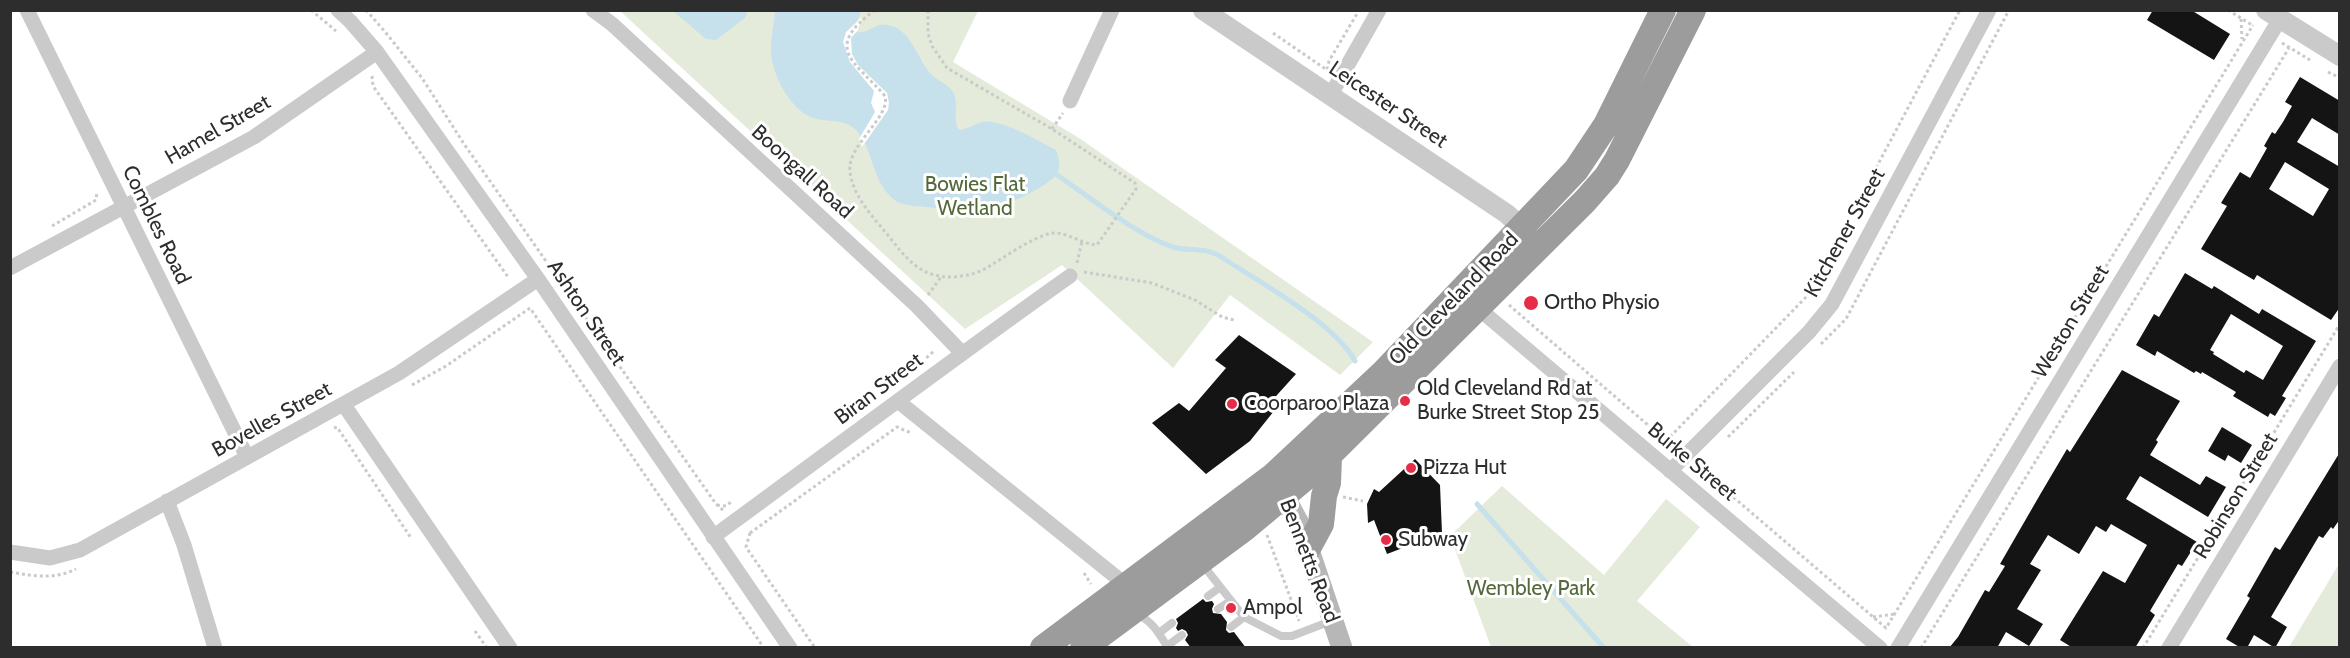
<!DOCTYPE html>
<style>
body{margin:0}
#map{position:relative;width:2350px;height:658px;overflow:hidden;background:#fff;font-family:Cabin,sans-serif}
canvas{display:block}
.frame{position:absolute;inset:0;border:12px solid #2d2d2d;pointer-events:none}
</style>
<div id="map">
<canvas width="2350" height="658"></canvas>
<div class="frame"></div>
</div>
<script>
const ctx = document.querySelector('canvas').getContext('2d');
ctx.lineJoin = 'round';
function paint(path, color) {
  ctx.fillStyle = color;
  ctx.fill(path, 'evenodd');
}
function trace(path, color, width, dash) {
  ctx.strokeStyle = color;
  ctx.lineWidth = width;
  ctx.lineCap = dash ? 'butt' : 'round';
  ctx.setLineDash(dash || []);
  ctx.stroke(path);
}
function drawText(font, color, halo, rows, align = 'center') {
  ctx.font = font + ' Cabin,sans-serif';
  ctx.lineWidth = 6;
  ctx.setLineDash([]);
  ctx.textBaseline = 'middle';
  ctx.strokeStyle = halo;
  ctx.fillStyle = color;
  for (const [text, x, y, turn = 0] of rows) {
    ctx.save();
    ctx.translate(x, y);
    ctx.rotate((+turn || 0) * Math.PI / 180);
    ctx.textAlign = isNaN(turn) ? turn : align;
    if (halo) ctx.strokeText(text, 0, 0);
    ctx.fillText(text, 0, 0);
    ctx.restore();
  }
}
const green = new Path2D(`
 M620,11H978L953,62L1079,138L1373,342L1340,375L1230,295L1173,368L1062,265L965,329Z
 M1502,486L1604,575L1666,499L1700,527L1637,601L1693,647H1491L1450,536Z
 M2339,564V647H2289Z`);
const water = new Path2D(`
 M673,11H747L745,18L716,40L706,39Z
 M775,11H861L853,32C870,35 874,22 888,25C913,30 917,61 933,76C940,82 950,85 954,94C959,106 952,119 959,130C968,129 974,124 982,122C1001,118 1038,141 1056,150C1059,159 1062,168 1055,176C1047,186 1012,203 999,207C991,210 977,211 968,211C954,211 940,208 927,207C917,206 904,206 896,201C871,183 874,149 856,130C844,118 828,123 813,118C791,111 771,73 771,51C771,38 774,24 775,11Z`);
const pier = new Path2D(`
 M862,17L858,30L851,38L852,54L858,65L887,93L889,103L888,110L862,147L859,139L875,112L871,103L874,91L850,62L843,42L846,32Z`);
const stream = new Path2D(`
 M1057,175C1087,195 1143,240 1177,248C1193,251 1201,247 1218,255C1256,280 1334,322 1355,361
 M1477,504L1604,648`);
const building = new Path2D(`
 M2153,10H2191L2230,34L2214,60L2147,20Z
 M2300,77L2340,101V135L2312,118L2297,142L2340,167V307L2331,320L2257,275L2254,280L2201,249L2227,206L2221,203L2240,172L2250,178L2267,148L2264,146L2272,132L2275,134L2283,122L2292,106L2285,102ZM2285,162L2329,189L2313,216L2269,189Z
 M2185,273L2212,289L2214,286L2259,314L2262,309L2316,341L2282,396L2286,398L2275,416L2270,413L2268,417L2233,396L2236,392L2202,372L2201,374L2196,371L2194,373L2157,351L2155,356L2136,345L2154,314L2159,317ZM2231,314L2283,346L2263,380L2246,370L2244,373L2213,354L2214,352L2210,350Z
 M1239,335L1296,374L1268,405L1274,411L1250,441L1206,474L1152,423L1179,403L1189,411L1226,368L1215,360Z
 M2122,370L2180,401L2156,440L2158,442L2150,455L2200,485L2206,476L2226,487L2208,517L2140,476L2126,499L2197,542L2182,566L2178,564L2150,611L2155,615L2135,648H2073L2060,640L2103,571L2125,583L2147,545L2111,524L2106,532L2096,526L2079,554L2048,535L2030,564L2041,570L2017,609L2043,624L2029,646L2006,632L1997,648H1949L1958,637L1985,590L1989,592L2005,566L2000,564L2041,493L2067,449L2070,452Z
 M2222,427L2252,445L2241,463L2228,455L2225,461L2208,451Z
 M2340,452V519L2333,529L2331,527L2323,538L2319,536L2271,617L2287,627L2275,648L2254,635L2247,648H2241L2226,639L2250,598L2247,596L2275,547L2280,550Z
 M1415,459L1440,485L1442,533L1387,554L1374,520L1368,523L1367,504L1374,489L1379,492Z
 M1203,599L1206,602L1212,601L1214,604L1212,609L1213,613L1221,614L1227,622L1226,630L1229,633L1234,632L1246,648H1191L1185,640L1188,635L1186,631L1182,629L1178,631L1176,628L1178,623L1176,619Z`);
const path = new Path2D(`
 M311,10L336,31
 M366,10L386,33L422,78L464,144L716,504L724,511
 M875,10C822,49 855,61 885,96C891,117 846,146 850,172C853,196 872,216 887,234C906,258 920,278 953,277C965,276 977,274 988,267C1007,256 1026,241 1048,234C1064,229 1080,244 1097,245L1136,189L1135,183L1052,129L947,68L932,46L928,33V10
 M2228,10L2252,25
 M2241,19L2242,39
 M1273,33L1327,70L1329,61L1358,12
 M2282,43L2310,60
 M2328,72L2340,78
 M372,76L373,86L508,277
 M1052,129L1063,113
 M52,226L96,200L97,192
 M1077,263L1082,241
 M1084,272L1152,283L1195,300L1222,317L1234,320
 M928,295L941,277
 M1509,305L1671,445
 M1821,344L1846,319L2009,10
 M922,362L935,350
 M412,385L446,366L530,308L764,648
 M334,428L337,427L411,538
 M1728,437L1794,372
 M1666,441L1809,294L1960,10
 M1697,466L1886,628L2253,25
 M1343,497L1363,501
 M717,505L726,506L731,502
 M750,533L897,427L911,433
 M750,533L746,547L815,648
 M1267,535L1299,621
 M10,572C33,576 54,580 76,569
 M1084,573L1091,584
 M1873,617L1895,614
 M475,631L487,648
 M1921,648L2289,48
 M2143,648L2340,324`);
const service = new Path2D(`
 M1203,565L1244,617L1281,636H1292L1331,621
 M1208,596L1219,588
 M1218,609L1230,601
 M1137,614C1153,622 1159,633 1168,648
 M1231,627L1244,617
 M1159,633L1172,623
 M1167,646L1182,635`);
const minor = new Path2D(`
 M27,10L247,457
 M338,10L350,21L377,52L538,279L790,648
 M593,10L612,24L917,306L962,353
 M1330,96L1379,10
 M1070,101L1112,10
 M10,268L254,137L377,52
 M1478,308L1880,648
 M899,402L1126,585
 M344,405L510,648
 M1670,471L1809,332L1832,304L1989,10
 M167,501L184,545L215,648
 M713,537C832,450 950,361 1070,276
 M10,552L50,558L80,550L399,373L538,279
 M1898,648L2280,19
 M2169,648L2340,366`);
const tertiary = new Path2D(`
 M1203,10L1507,214L1530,236
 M2266,10L2340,56`);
const secondary = new Path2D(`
 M1276,481L1302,529L1342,648`);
const trunk = new Path2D(`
 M1308,548L1321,524L1324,496L1328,483L1329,457
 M1043,648L1273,476L1384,372L1576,170L1606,125L1663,10
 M1083,648L1245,528L1311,473L1585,201L1607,176L1617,160L1693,10`);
const markers = [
 [1531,303,8,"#e72c48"],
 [1405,401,6,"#e72c48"],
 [1232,404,6,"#e72c48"],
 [1411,468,6,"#e72c48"],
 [1386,540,6,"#e72c48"],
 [1231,608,6,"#e72c48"]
];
const streetNames = [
 ["Leicester Street",1388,105,34],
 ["Hamel Street",218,130,-30],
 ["Boongall Road",802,172,42],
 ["Combles Road",156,225,64],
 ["Kitchener Street",1845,233,-61],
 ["Old Cleveland Road",1454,299,-46],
 ["Ashton Street",586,313,56],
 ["Weston Street",2071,322,-59],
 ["Biran Street",879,389,-37],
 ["Bovelles Street",272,420,-29],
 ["Burke Street",1692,462,40],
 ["Robinson Street",2236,496,-59],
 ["Bennetts Road",1309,561,69]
];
const parkNames = [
 ["Bowies Flat",975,185],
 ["Wetland",975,209],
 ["Wembley Park",1531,589]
];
const poiNames = [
 ["Ortho Physio",1544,303],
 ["Old Cleveland Rd at",1417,389],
 ["Burke Street Stop 25",1417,413],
 ["Coorparoo Plaza",1244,404],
 ["Pizza Hut",1423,468],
 ["Subway",1398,540],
 ["Ampol",1243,608]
];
paint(green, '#e5ebda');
paint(water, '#c6e0ec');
paint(pier, '#fff');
trace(stream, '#c6e0ec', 5);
paint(building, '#141414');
trace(path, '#cacaca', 3, [3, 3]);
trace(service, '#cacaca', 8);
trace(minor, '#cacaca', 15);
trace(tertiary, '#cacaca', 20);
trace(secondary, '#b7b7b7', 21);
trace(trunk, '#9c9c9c', 26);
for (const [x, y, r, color] of markers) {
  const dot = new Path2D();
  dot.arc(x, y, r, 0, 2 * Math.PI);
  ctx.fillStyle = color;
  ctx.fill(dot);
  trace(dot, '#fff', 2);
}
drawText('21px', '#2d2d2d', '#fff', streetNames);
drawText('21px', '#54693a', '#fff', parkNames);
drawText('21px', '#2d2d2d', '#fff', poiNames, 'left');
</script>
